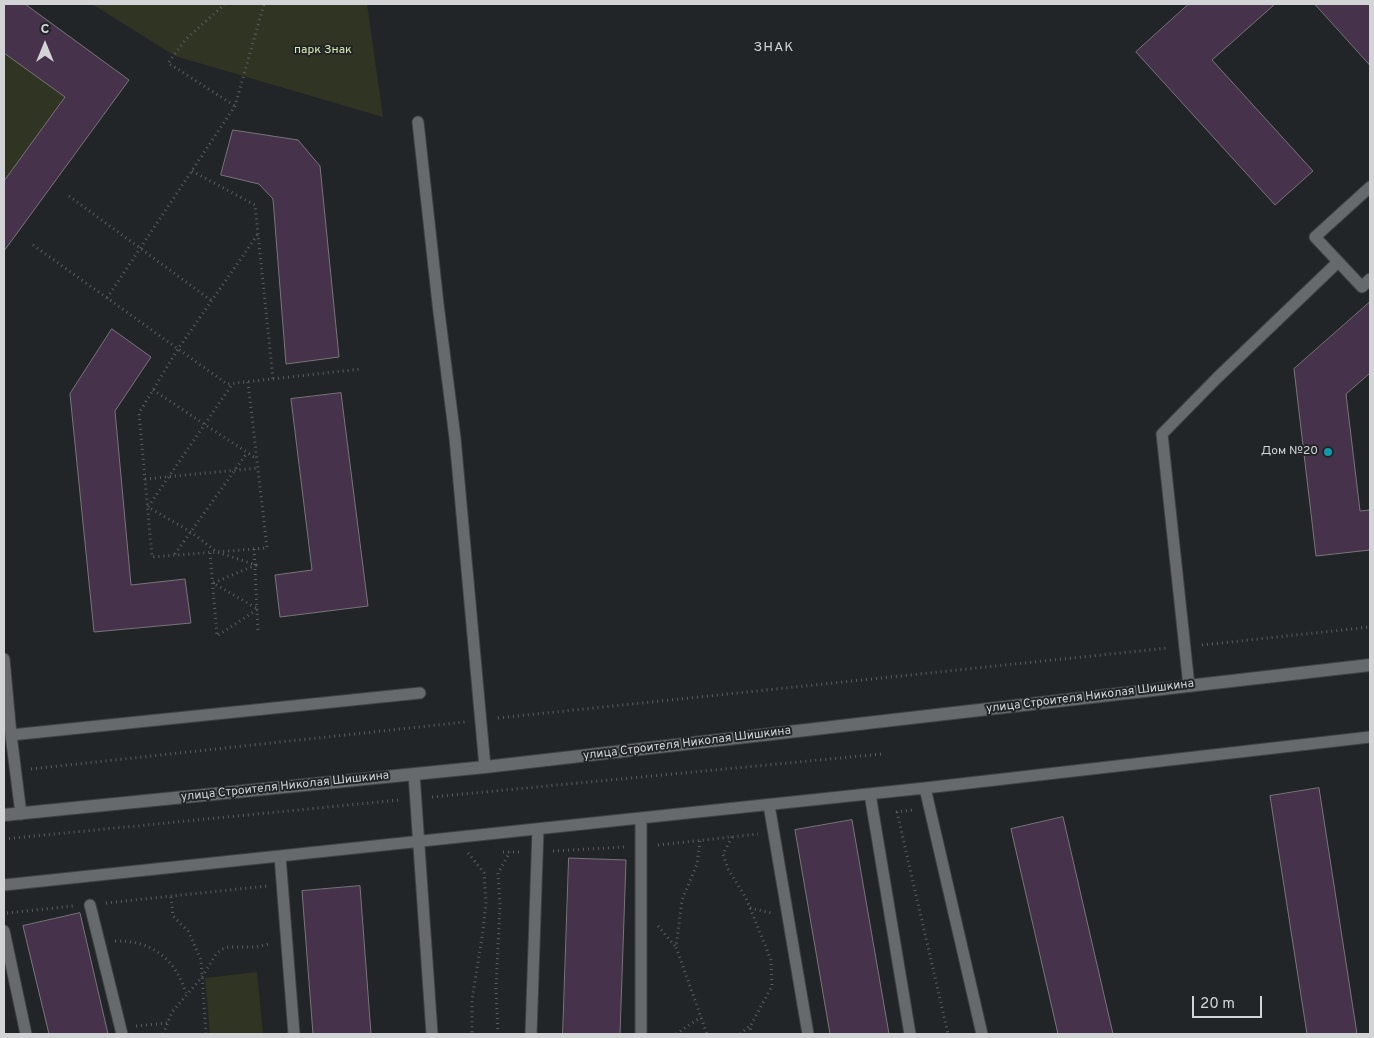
<!DOCTYPE html>
<meta charset="utf-8">
<style>
body{margin:0}
#map{position:relative;width:1374px;height:1038px;overflow:hidden;background:#222528;font-family:Overpass,sans-serif}
canvas{display:block}
.frame{position:absolute;inset:0;border:5px solid #d2d4d6;pointer-events:none}
.north{position:absolute;left:20px;top:20px;width:50px;height:50px;-webkit-text-stroke:4px #222528;paint-order:stroke;rotate:0deg;font-size:14px;font-weight:700;line-height:20px;text-align:center;color:#d2d4d6}
.north::after{content:'';display:block;margin:auto;width:18px;height:22px;background:#d2d4d6;clip-path:polygon(50% 0,100% 100%,50% 72%,0 100%)}
.scale{position:absolute;left:1192px;top:996px;width:70px;height:22px;box-sizing:border-box;border:2px solid #d2d4d6;border-top:0;padding-left:6px;font-size:15px;line-height:18px;white-space:nowrap;color:#d2d4d6;-webkit-text-stroke:4px #222528;paint-order:stroke}
</style>
<div id="map">
<canvas width="1374" height="1038"></canvas>
<div class="frame"></div>
<div class="north">С</div>
<div class="scale">20 m</div>
</div>
<script>
const ctx = document.querySelector('canvas').getContext('2d');
ctx.lineJoin = 'round';
function paint(path, color) {
  ctx.fillStyle = color;
  ctx.fill(path, 'evenodd');
}
function trace(path, color, width, dash) {
  ctx.strokeStyle = color;
  ctx.lineWidth = width;
  ctx.lineCap = dash ? 'butt' : 'round';
  ctx.setLineDash(dash || []);
  ctx.stroke(path);
}
function drawText(font, color, halo, rows, align = 'center') {
  ctx.font = font + ' Overpass,sans-serif';
  ctx.lineWidth = 4;
  ctx.setLineDash([]);
  ctx.textBaseline = 'middle';
  ctx.strokeStyle = halo;
  ctx.fillStyle = color;
  for (const [text, x, y, turn = 0] of rows) {
    ctx.save();
    ctx.translate(x, y);
    ctx.rotate((+turn || 0) * Math.PI / 180);
    ctx.textAlign = isNaN(turn) ? turn : align;
    if (halo) ctx.strokeText(text, 0, 0);
    ctx.fillText(text, 0, 0);
    ctx.restore();
  }
}
const green = new Path2D(`
 M92,4H367L383,117L175,56Z
 M4,53L65,97L4,181Z
 M257,972L263,1034H210L205,978Z`);
const building = new Path2D(`
 M4,4H25L129,80L4,251V181L65,97L4,53Z
 M1189,4H1275L1212,60L1313,171L1275,205L1136,52Z
 M1315,4H1370V65Z
 M233,130L298,140L320,166L339,357L286,364L273,199L259,184L221,175Z
 M1370,302V373L1346,394L1360,511L1370,510V550L1316,556L1294,369Z
 M112,329L151,357L115,411L131,585L185,579L191,623L94,632L70,394Z
 M341,393L368,606L280,617L275,575L312,570L291,399Z
 M1319,788L1357,1034H1307L1270,796Z
 M1063,817L1113,1034H1058L1011,829Z
 M852,820L889,1034H830L795,830Z
 M569,858L626,860L620,1034H563Z
 M360,886L371,1034H313L302,891Z
 M80,913L108,1034H49L23,926Z`);
const path = new Path2D(`
 M225,4L186,39L168,63L235,106
 M192,171L255,205L273,379
 M69,196L212,301
 M33,245L227,384L361,369
 M107,298L235,106L264,4
 M248,382L267,548L152,557L139,413L178,349L258,234
 M153,390L257,459
 M145,479L258,468
 M254,549L258,631
 M210,553L217,636L258,609L213,583L256,565L217,552L191,532L148,507L233,383
 M175,554L247,453
 M1202,645L1370,627
 M498,718L1168,648
 M31,769L465,722
 M432,797L882,754
 M896,812L912,810
 M897,812L948,1034
 M732,837L723,854L728,869L746,898L771,960L772,986L751,1025L750,1034
 M4,839L399,800
 M700,841L697,864L682,900L676,947L707,1034
 M658,845L758,834
 M553,851L624,847
 M503,852H522
 M468,853L484,873L486,902L483,931L472,1000V1034
 M171,897L173,916L188,931L201,960L206,1034
 M106,903L267,886
 M750,908L771,913
 M7,913L73,906
 M658,926L675,946
 M115,941C152,940 175,959 186,993
 M136,1026L168,1023
 M163,1034L172,1012L202,977L216,954L222,949L229,947H256L269,944
 M498,1034L496,988L500,906L498,873L510,852
 M676,1034L701,1017
 M740,1034L751,1025`);
const service = new Path2D(`
 M418,122L438,304L455,438L485,767
 M1370,187L1315,237L1362,287L1370,279
 M4,659L11,735L21,814
 M1189,686L1162,434L1217,378L1338,262
 M11,735L420,693
 M414,774L432,1034
 M925,788L1370,737
 M870,794L910,1034
 M769,805L808,1034
 M641,818V1034
 M280,856L294,1034
 M4,885L925,788L982,1034
 M90,905L122,1034
 M4,931L26,1034
 M531,1034L538,829`);
const minor = new Path2D(`
 M4,815L485,767L1370,665`);
const markers = [
 [1328,452,5,"#0f9aa8"]
];
const parkNames = [
 ["парк Знак",323,51]
];
const poiNames = [
 ["Дом №20",1318,452]
];
const streetNames = [
 ["улица Строителя Николая Шишкина",1090,697,-7],
 ["улица Строителя Николая Шишкина",687,744,-7],
 ["улица Строителя Николая Шишкина",285,787,-6]
];
const neighbourhoodNames = [
 ["ЗНАК",774,48]
];
paint(green, '#2f3423');
paint(building, '#46324b');
trace(building, '#787578', 1);
trace(service, '#3f4143', 13);
trace(minor, '#3f4143', 14);
trace(path, '#5b5e61', 3, [1, 4]);
trace(service, '#676a6d', 11);
trace(minor, '#676a6d', 12);
for (const [x, y, r, color] of markers) {
  const dot = new Path2D();
  dot.arc(x, y, r, 0, 2 * Math.PI);
  ctx.fillStyle = color;
  ctx.fill(dot);
  trace(dot, '#222528', 2);
}
drawText('12px', '#d7e8ae', '#222528', parkNames);
drawText('12px', '#d2d4d6', '#222528', poiNames, 'right');
drawText('12px', '#d2d4d6', '#222528', streetNames);
ctx.letterSpacing = '1px';
drawText('14px', '#d2d4d6', '#222528', neighbourhoodNames);
ctx.letterSpacing = '0px';
</script>
